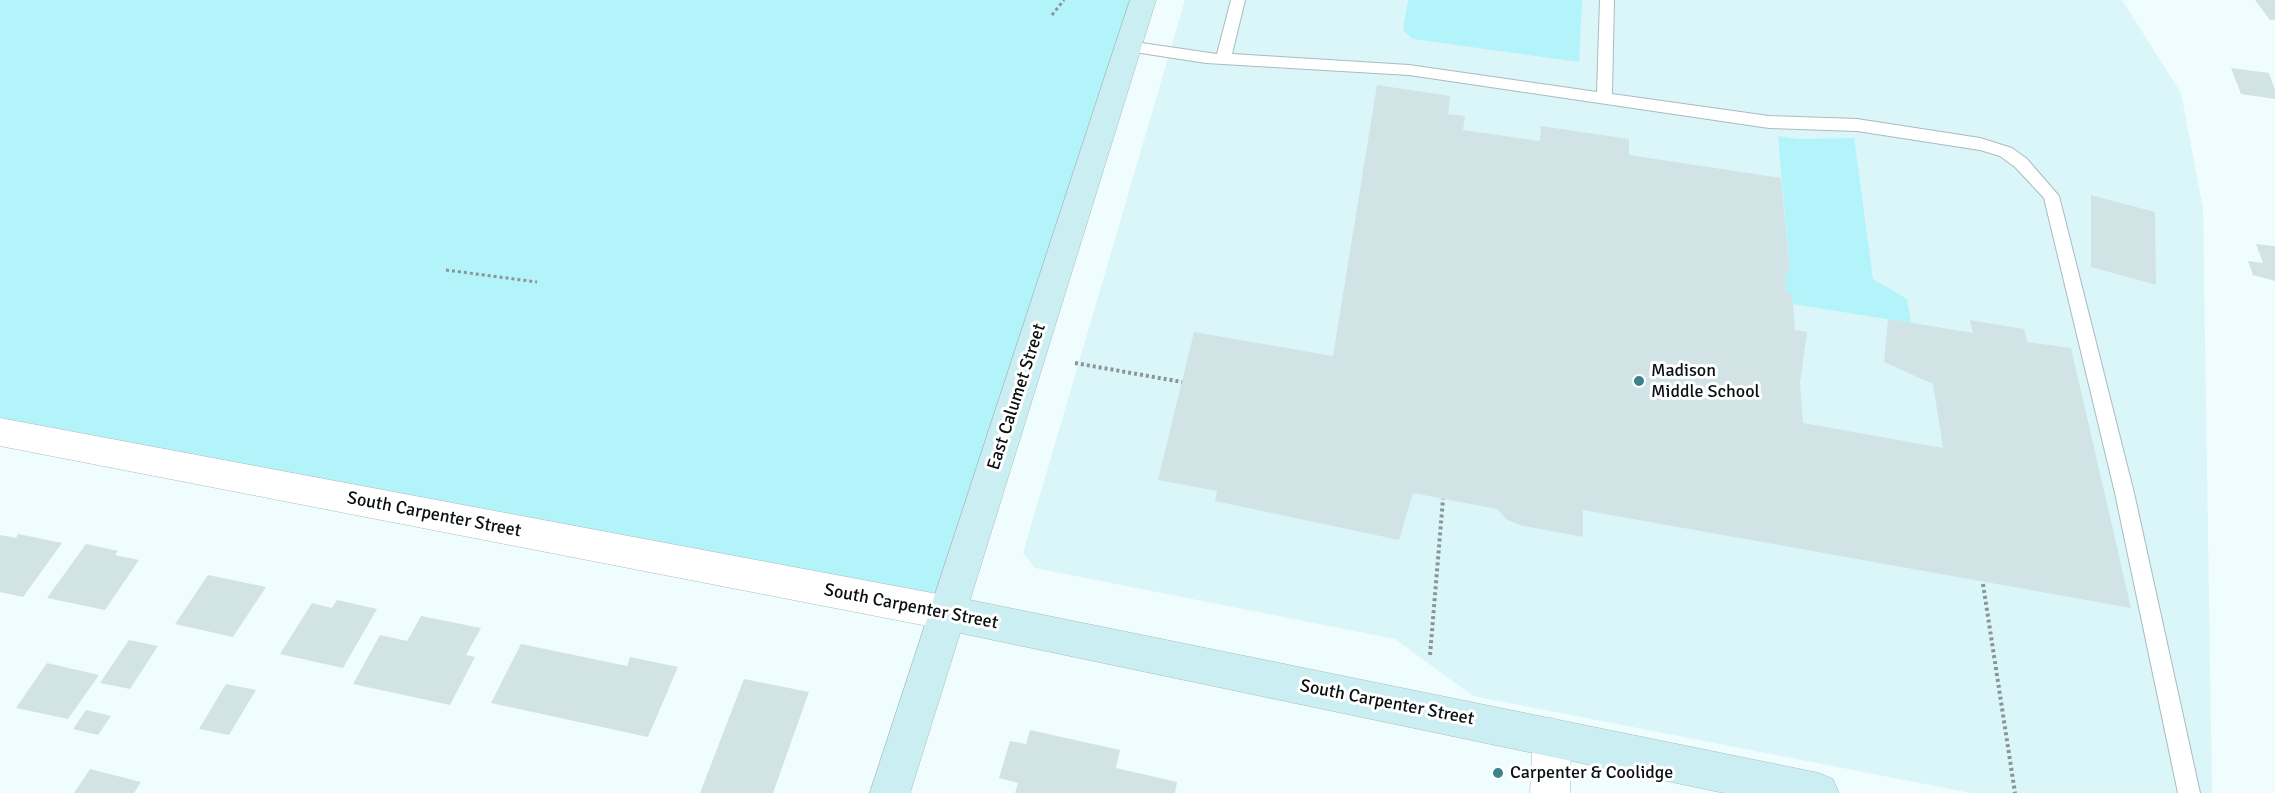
<!DOCTYPE html>
<style>
body{margin:0}
canvas{display:block;background:#effdfe}
</style>
<canvas width="2275" height="793"></canvas>
<script>
const ctx = document.querySelector('canvas').getContext('2d');
ctx.lineJoin = 'round';
function paint(path, color) {
  ctx.fillStyle = color;
  ctx.fill(path, 'evenodd');
}
function trace(path, color, width, dash) {
  ctx.strokeStyle = color;
  ctx.lineWidth = width;
  ctx.lineCap = dash ? 'butt' : 'round';
  ctx.setLineDash(dash || []);
  ctx.stroke(path);
}
function drawText(font, color, halo, rows, align = 'center') {
  ctx.font = font + ' Signika,sans-serif';
  ctx.lineWidth = 6;
  ctx.setLineDash([]);
  ctx.textBaseline = 'middle';
  ctx.strokeStyle = halo;
  ctx.fillStyle = color;
  for (const [text, x, y, turn = 0] of rows) {
    ctx.save();
    ctx.translate(x, y);
    ctx.rotate((+turn || 0) * Math.PI / 180);
    ctx.textAlign = isNaN(turn) ? turn : align;
    if (halo) ctx.strokeText(text, 0, 0);
    ctx.fillText(text, 0, 0);
    ctx.restore();
  }
}
const built = new Path2D(`
 M1185,0H2122L2181,93L2203,208L2212,793H1971L1473,696L1395,639L1035,568L1023,553Z`);
const green = new Path2D(`
 M0,0H1143L948,613L0,432Z
 M1408,0H1582L1579,62L1413,39L1403,30Z
 M1778,136L1799,139L1854,138L1873,279L1907,299L1911,323L1793,304L1792,293H1786L1785,271L1790,272Z`);
const building = new Path2D(`
 M2255,0H2275V20H2270Z
 M2231,68L2269,73L2275,90V99L2241,94Z
 M1377,85L1450,96L1448,114L1465,116L1463,130L1540,141L1541,126L1629,139V155L1781,178L1790,272L1785,271L1786,293H1792L1795,330L1807,332L1800,383L1803,423L1943,448L1933,384L1884,362L1888,319L1973,333L1970,320L2024,329L2027,342L2071,348L2131,608L1583,510V537L1519,525L1506,519L1497,509L1413,493L1399,540L1215,501L1217,491L1158,480L1194,332L1333,356Z
 M2091,195L2155,212L2156,285L2091,267Z
 M2256,244L2275,246V281L2253,275L2248,261L2263,263Z
 M18,534L62,543L23,597L0,592V535L16,538Z
 M86,544L118,551L115,555L139,560L105,610L47,598Z
 M208,575L266,587L233,637L175,624Z
 M337,600L377,609L343,668L280,654L312,603L332,608Z
 M421,616L481,628L466,655L475,657L450,705L353,684L380,635L407,641Z
 M129,640L158,646L130,689L100,683Z
 M521,644L627,666L630,657L678,667L648,737L491,703Z
 M47,663L99,675L68,719L16,708Z
 M744,679L809,692L773,793H700Z
 M226,684L256,690L229,735L199,729Z
 M86,710L111,716L98,735L73,729Z
 M1030,730L1120,750L1116,768L1177,782L1175,793H1015L1018,783L999,778L1010,741L1026,744Z
 M90,769L141,782L134,793H74Z`);
const pathFar1 = new Path2D(`
 M1052,15L1064,0
 M446,270L537,282`);
const path = new Path2D(`
 M1075,363L1182,382
 M1983,584L2015,793
 M1430,655L1443,499`);
const lane = new Path2D(`
 M1231,0H1245L1232,54L1409,65L1597,92L1600,0H1614L1612,94L1769,116L1857,119L1980,138L2012,148L2027,159L2059,196L2134,493L2200,793H2178L2115,493L2044,198L2015,167L2000,156L1980,150L1857,131L1769,128L1409,75L1206,63L1128,51L1121,46L1128,41L1217,54Z`);
const street = new Path2D(`
 M0,418L948,596L961,601L966,613L961,625L948,630L0,446Z
 M1552,718L1566,723L1571,737L1570,793H1530L1533,737L1538,723Z`);
const secondary = new Path2D(`
 M1130,0H1156L970,600L1819,773L1833,779L1839,793H1724L960,633L910,793H870Z`);
const markers = [
 [1639,381,6,"#3b838a"],
 [1498,773,6,"#3b838a"]
];
const poiNames = [
 ["Madison",1651,371],
 ["Middle School",1651,392],
 ["Carpenter & Coolidge",1510,773]
];
const streetNames = [
 ["East Calumet Street",1017,397,-72],
 ["South Carpenter Street",434,515,11],
 ["South Carpenter Street",911,607,11],
 ["South Carpenter Street",1387,703,11]
];
paint(built, '#dbf6f9');
paint(green, '#b3f4fb');
paint(building, '#d2e3e5');
trace(lane, '#aabbbd', 2);
trace(street, '#aabbbd', 1);
trace(secondary, '#aabbbd', 1);
trace(pathFar1, '#8b9596', 3, [3, 3]);
trace(path, '#8b9596', 4, [3, 3]);
paint(lane, '#fff');
paint(street, '#fff');
paint(secondary, '#caeef2');
for (const [x, y, r, color] of markers) {
  const dot = new Path2D();
  dot.arc(x, y, r, 0, 2 * Math.PI);
  ctx.fillStyle = color;
  ctx.fill(dot);
  trace(dot, '#fff', 2);
}
drawText('18px', '#0a1011', '#fff', poiNames, 'left');
drawText('18px', '#0a1011', '#fff', streetNames);
</script>
